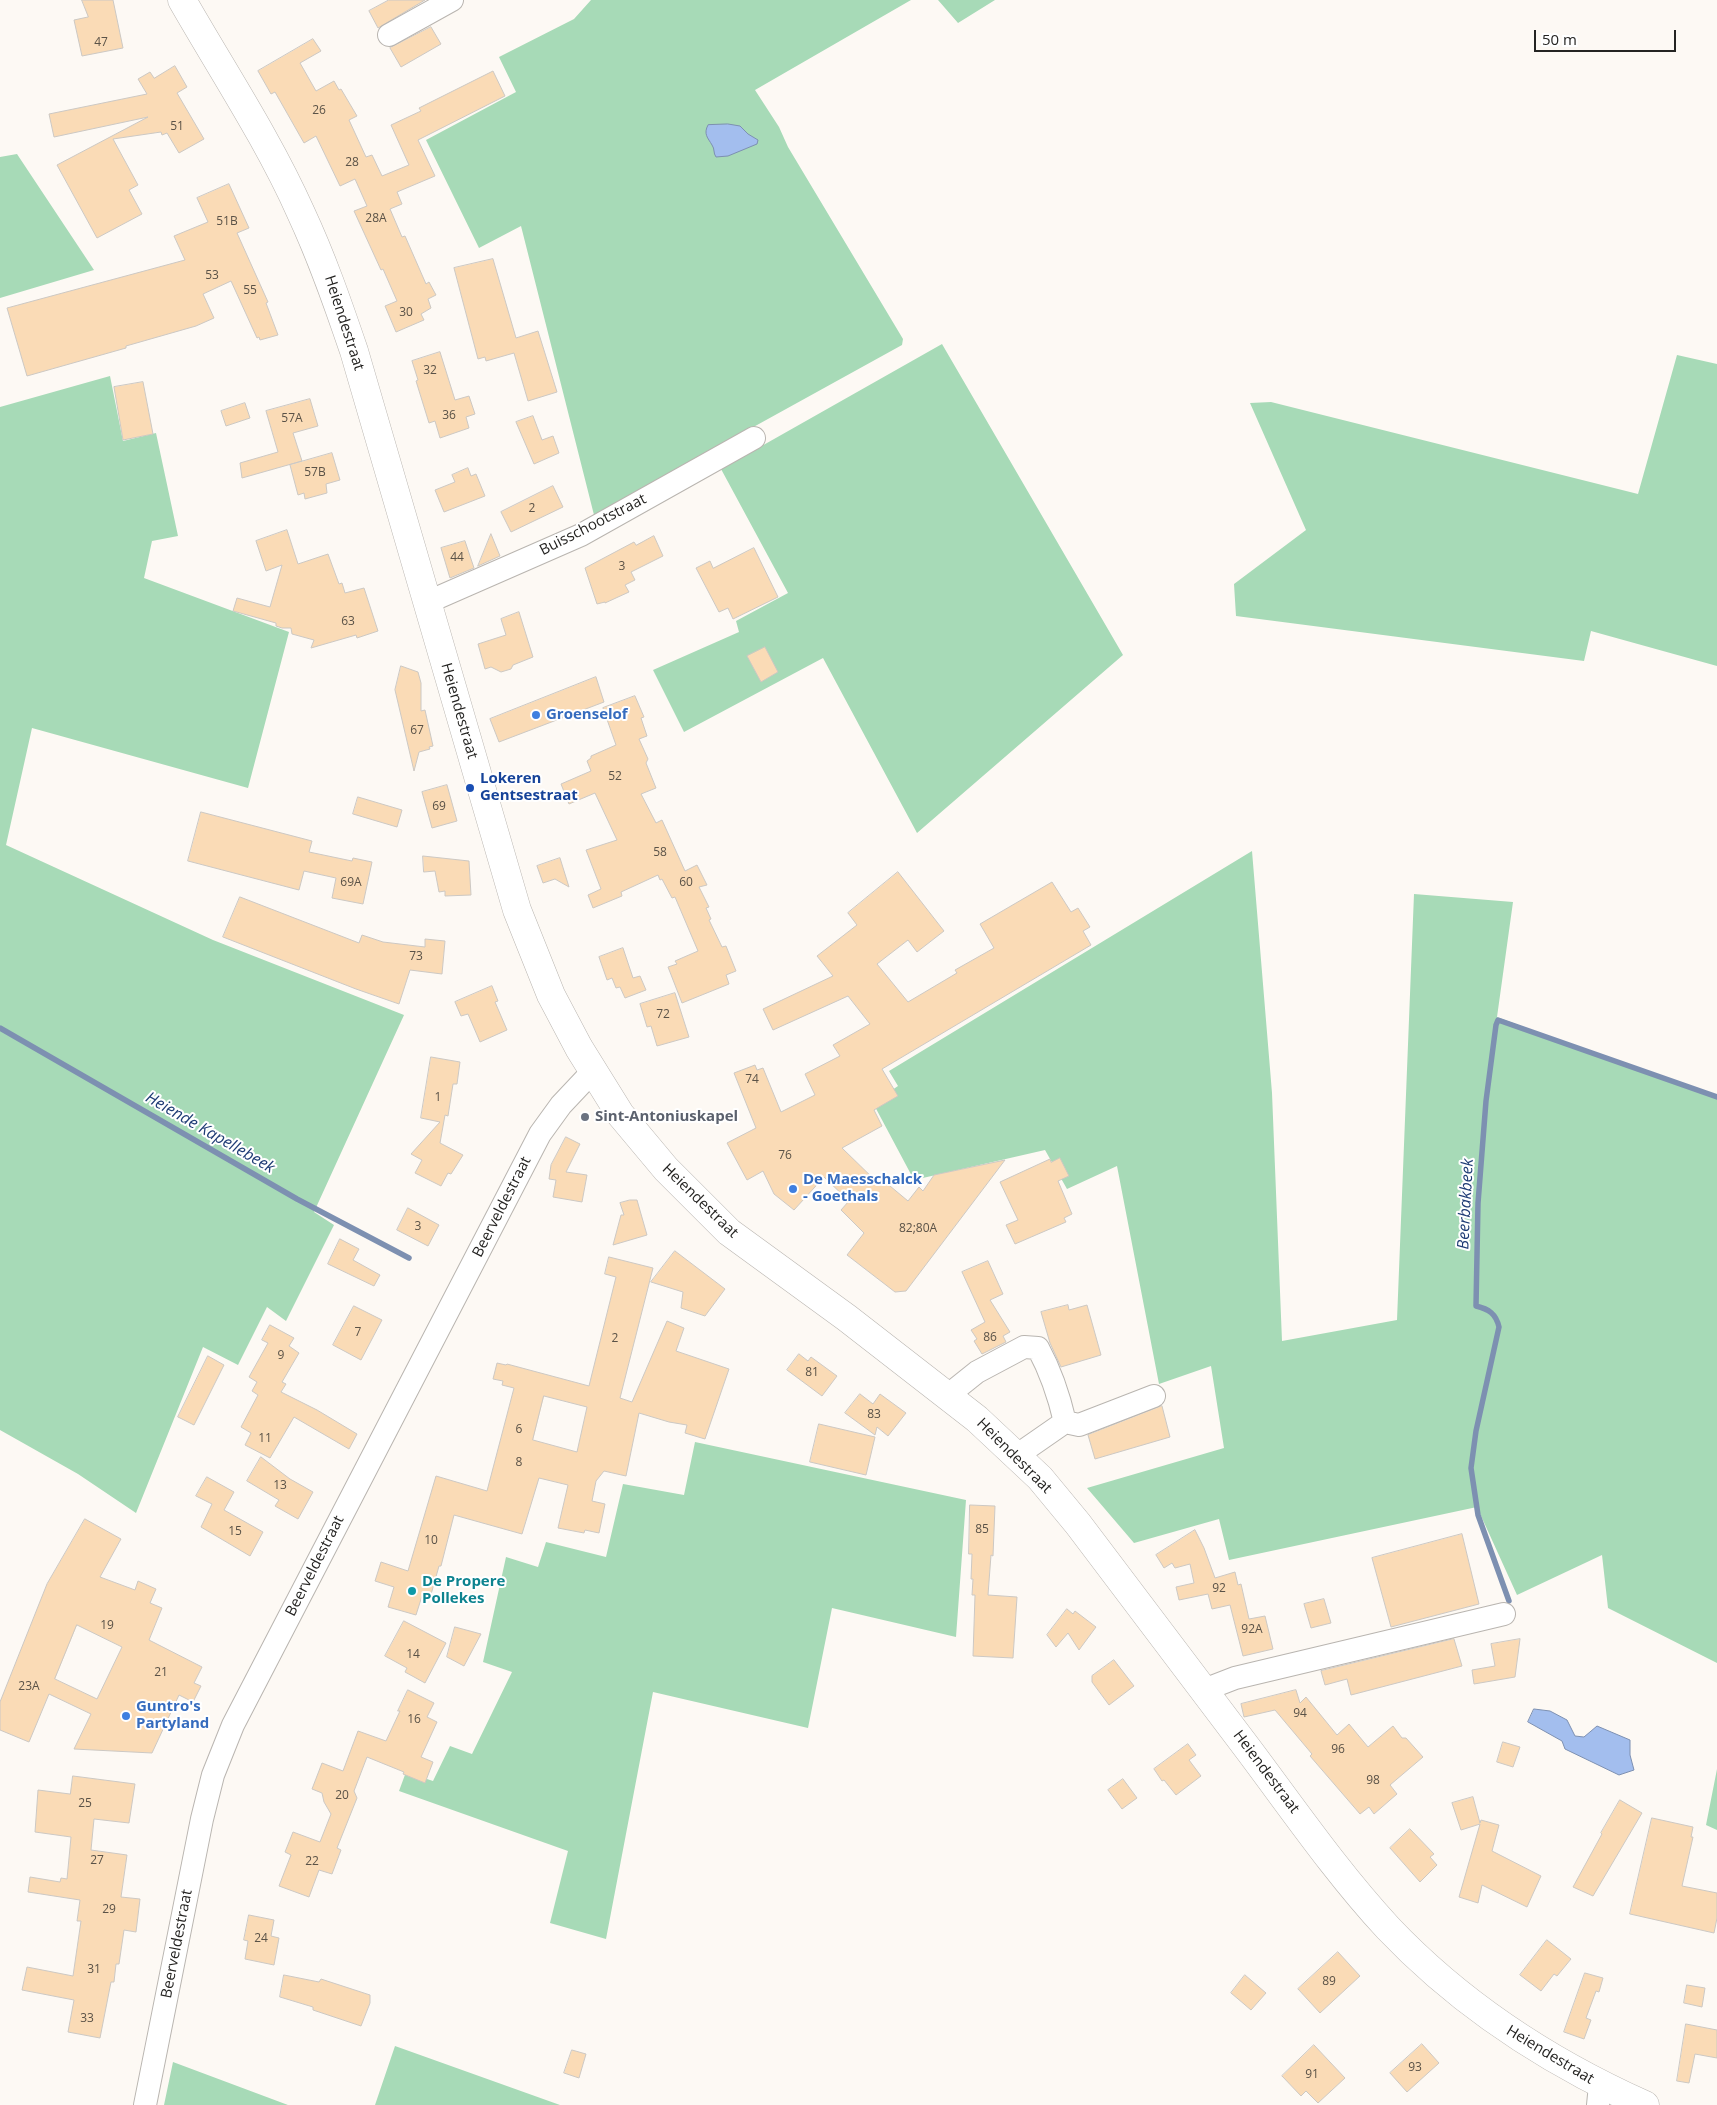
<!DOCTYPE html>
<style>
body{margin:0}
#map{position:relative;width:1717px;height:2105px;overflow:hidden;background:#fdf9f4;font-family:"Open Sans",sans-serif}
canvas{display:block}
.scale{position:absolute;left:1534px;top:30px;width:142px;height:22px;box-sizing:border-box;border:2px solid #252422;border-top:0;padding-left:6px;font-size:15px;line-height:18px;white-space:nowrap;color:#252422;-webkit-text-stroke:4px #fff;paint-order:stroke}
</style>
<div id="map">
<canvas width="1717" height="2105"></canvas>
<div class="scale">50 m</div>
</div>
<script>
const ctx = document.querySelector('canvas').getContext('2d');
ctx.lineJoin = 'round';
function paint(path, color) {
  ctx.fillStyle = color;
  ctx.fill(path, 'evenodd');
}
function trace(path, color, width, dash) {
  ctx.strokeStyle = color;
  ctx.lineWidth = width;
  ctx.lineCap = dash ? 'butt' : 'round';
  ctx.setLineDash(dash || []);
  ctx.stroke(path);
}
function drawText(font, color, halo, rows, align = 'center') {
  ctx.font = font + ' "Open Sans",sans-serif';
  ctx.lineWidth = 4;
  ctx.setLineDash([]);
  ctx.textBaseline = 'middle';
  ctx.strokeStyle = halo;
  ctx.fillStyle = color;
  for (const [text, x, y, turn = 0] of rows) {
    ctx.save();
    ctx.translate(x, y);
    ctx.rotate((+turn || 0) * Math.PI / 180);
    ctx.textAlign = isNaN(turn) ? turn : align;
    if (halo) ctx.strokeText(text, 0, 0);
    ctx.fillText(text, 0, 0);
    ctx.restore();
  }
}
const green = new Path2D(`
 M591,0H911L755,90L779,127L788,147L903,339L902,345L594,515L521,226L479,248L426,140L516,92L499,57L574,19Z
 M938,0H995L958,23Z
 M17,154L94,270L0,298V157Z
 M942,344L1123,655L917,833L823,658L684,732L653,670L739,632L736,621L788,593L721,469Z
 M1677,355L1717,364V666L1591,631L1584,661L1236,616L1234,584L1306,530L1250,403L1271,402L1638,494Z
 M110,376L123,441L156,433L178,536L152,541L144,578L289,632L248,788L32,728L6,845L213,940L404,1015L314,1212L334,1225L286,1321L267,1307L238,1365L203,1347L136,1513L78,1474L0,1430V407Z
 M1252,851L1272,1093L1282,1341L1397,1320L1414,894L1513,902L1497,1017L1717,1099V1663L1608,1608L1602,1555L1517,1595L1477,1507L1229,1560L1219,1519L1134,1543L1087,1488L1224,1448L1211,1366L1159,1384L1117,1166L1067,1189L1045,1150L914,1180L873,1103L898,1086L889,1071Z
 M695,1442L966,1500L956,1637L832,1608L808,1728L653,1692L606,1939L550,1923L568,1851L399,1791L406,1772L433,1781L450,1746L472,1754L512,1672L483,1662L506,1557L538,1567L546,1542L606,1557L623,1484L684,1495Z
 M1717,1769V1830L1706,1825Z
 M395,2046L560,2105H375Z
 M173,2062L288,2105H164Z`);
const water = new Path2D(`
 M728,124L740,126L748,134L758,140L757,144L728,156L716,157C713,153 715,149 712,145C708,138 703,134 708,125Z
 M1534,1709L1550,1711L1567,1720L1575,1736L1584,1737L1597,1726L1630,1740V1755L1634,1770L1619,1775L1565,1749L1562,1741L1528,1722Z`);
const stream = new Path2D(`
 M0,1028L297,1199L409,1258
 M1509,1601L1478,1515L1471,1468L1476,1431L1499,1327C1496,1314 1489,1309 1476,1306L1478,1203L1486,1101L1496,1025L1498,1020L1717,1097`);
const building = new Path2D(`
 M82,0H113L123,48L82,56L74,20L88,17Z
 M389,0H425L378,28L369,11Z
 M431,27L441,44L401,67L390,48Z
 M313,39L321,51L300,63L316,91L334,81L339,90L341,89L357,116L349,120L366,157L372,155L382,176L409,165L391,125L421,111L419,108L493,71L505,96L418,140L435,176L397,192L402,204L390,209L402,237L405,236L426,284L429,282L436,295L428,299L431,308L421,314L424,320L396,332L385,306L397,301L383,269L381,270L354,211L367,206L355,179L340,186L316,136L304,143L275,92L271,94L258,71Z
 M175,66L187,87L177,93L204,139L179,153L167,133L162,135L161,132L113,139L138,185L129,190L142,214L97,238L57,165L148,117L54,137L49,114L147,94L138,79L150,72L154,78Z
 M229,184L249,228L237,233L268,302L266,303L278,335L260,340L259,337L257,338L231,281L203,294L214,318L196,326L126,346V348L27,376L7,308L185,260L174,236L208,222L197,198Z
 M493,259L516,338L538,331L557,392L528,401L514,353L486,361L485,357L478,359L454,268Z
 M440,352L455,400L469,396L475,414L466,417L469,428L440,438L435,421L429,423L416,381L418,380L412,361Z
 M143,382L153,434L123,440L114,387Z
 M310,399L318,426L293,433L302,461L242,478L240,463L278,452L266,411Z
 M245,403L250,418L226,426L221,411Z
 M533,416L542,440L553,436L559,453L534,464L516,422Z
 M332,453L340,480L326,484L327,493L305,499L304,493L298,495L290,465Z
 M468,468L471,476L476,474L485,496L444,512L435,490L455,482L452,475Z
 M553,486L563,507L511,532L501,512Z
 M287,530L298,564L328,554L339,584L342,583L345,593L364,588L378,631L357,638L356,635L311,648L314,640L292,634L291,628H282L276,626V623L233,611L237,598L270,607L282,565L266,571L256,541Z
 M491,534L500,556L478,566Z
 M654,536L663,556L631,572L635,580L625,585L629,592L605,603V602L597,604L585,568L634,542L636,545Z
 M465,541L474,568L450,578L441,548Z
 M754,548L778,597L733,619L728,608L719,612L696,568L710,561L713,568Z
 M519,612L533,657L513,665L511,669L501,672L491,667L485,669L478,644L506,635L501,619Z
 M765,647L778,672L761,682L747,656Z
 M401,666L418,672L421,683V711L425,710L433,746L429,747L430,749L419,752L414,771L395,690Z
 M596,677L604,702L499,742L490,719Z
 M635,696L644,717L641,718L647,736L639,739L648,759L646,763L656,788L641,794L656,823L662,820L685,871L697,865L707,885L699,887L709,907L706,908L711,919L709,920L722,947L726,946L736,971L726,975L729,984L682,1003L668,967L677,964L675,961L698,951L675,897L672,898L662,879L660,880L658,875L621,892L622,896L593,908L588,895L601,889L586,850L617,840L595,793L569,804L561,784L591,771L587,761L591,758V756L616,745L603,708Z
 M447,785L457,821L432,828L422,792Z
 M358,797L402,810L397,827L353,814Z
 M201,812L312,841L309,852L352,861L353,858L372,862L363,904L332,898L336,878L304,871L299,890L188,861Z
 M423,856L469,861L471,895L445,896V891L439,892L435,871L424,872Z
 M560,858L569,887L555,879L543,883L537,866Z
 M898,872L944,931L917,952L908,940L877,964L908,1002L957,973L955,970L994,948L980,924L1052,882L1071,912L1078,908L1090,927L1083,931L1091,945L882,1069L898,1096L874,1110L882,1126L842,1148L880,1185L884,1181L908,1201L919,1187L923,1191L934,1175L1005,1160L906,1291L895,1292L847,1255L864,1233L841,1210L849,1201L824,1177L794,1210L774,1194L763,1171L747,1180L727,1143L756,1128L734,1073L755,1065L757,1070L763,1068L781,1112L815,1095L805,1074L840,1056L833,1045L870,1024L848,996L773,1030L763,1009L833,976L817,956L857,925L848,913Z
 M240,897L359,943L362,935L383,942L425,947V939L445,941L442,974L410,970L399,1004L356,989L223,937Z
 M623,948L633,978L640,976L646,990L625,998L620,987L616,988L612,978L607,980L599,957Z
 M492,986L498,1001L495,1002L507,1030L480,1042L468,1014L461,1016L455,1002Z
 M675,993L689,1037L657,1046L651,1026L647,1027L640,1004Z
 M431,1057L460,1062L457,1084H453L448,1116L445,1115L440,1143L463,1155L451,1174L448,1173L441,1186L415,1173L422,1160L411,1154L440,1122L421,1118Z
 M566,1137L580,1144L566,1172L587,1175L582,1202L553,1197L556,1180L549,1179L551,1165Z
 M1060,1158L1069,1176L1058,1181L1072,1214L1064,1218L1066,1222L1015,1244L1006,1225L1018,1220L1000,1182L1050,1159L1051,1162Z
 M630,1200H637L647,1235L613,1245L621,1215H624L620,1203Z
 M408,1208L439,1225L428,1246L397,1230Z
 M340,1239L359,1249L353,1260L380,1275L374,1286L328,1264Z
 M675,1251L725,1289L705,1316L681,1308L683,1292L651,1282Z
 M609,1257L653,1268L620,1398L632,1402L667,1321L684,1328L676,1351L729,1369L705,1439L685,1433L687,1425L669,1422L639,1413L626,1476L604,1471L596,1481L592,1501L605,1504L599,1533L585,1530L584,1533L558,1528L568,1485L539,1478L522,1534L454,1515L441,1566H439L430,1598L422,1596L416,1615L388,1607L394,1587L375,1581L381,1562L408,1571L436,1476L487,1491L514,1388L502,1385L503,1381L493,1379L497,1363L506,1365L507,1364L589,1386L616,1277L605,1274ZM544,1396L587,1407L577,1452L533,1440Z
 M988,1261L1003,1294L990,1300L1010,1332L1003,1336L1006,1342L982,1354L974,1341L977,1339L971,1330L985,1322L962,1272Z
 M1068,1305L1069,1310L1087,1305L1101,1355L1061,1367L1050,1343L1041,1312Z
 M354,1306L382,1320L361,1360L333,1345Z
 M270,1325L294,1338L289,1346L299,1353L282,1382L286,1384L281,1392L317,1410L357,1434L349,1449L294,1417L270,1458L245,1445L251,1433L241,1427L258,1395L252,1391L257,1382L249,1377L268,1343L262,1340Z
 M799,1354L808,1361L811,1357L837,1376L822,1396L787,1370Z
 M208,1356L224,1365L194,1425L178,1417Z
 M860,1394L873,1404L880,1394L906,1413L888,1436L877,1427L875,1435L845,1413Z
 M1162,1406L1170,1437L1095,1459L1088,1435Z
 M819,1424L875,1437L866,1475L810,1462Z
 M261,1457L290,1479L313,1492L298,1519L275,1506L279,1500L247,1481Z
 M207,1477L234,1492L224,1510L263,1532L250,1556L201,1527L212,1504L196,1496Z
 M970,1505L995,1506L993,1556L991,1555L988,1595L1017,1597L1013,1658L973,1656L975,1595H972L973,1579H971L972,1554H969Z
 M85,1519L121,1539L100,1577L135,1590L138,1581L156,1589L150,1603L162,1608L149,1640L202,1667L194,1683L201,1686L193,1702L179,1695L152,1753L74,1749L91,1714L49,1694L29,1742L0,1730V1702L47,1584ZM77,1625L122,1647L97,1699L55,1679Z
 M1195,1530L1204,1548L1215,1578L1235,1572L1238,1585L1241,1584L1249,1619L1265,1616L1273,1649L1243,1656L1230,1605L1212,1609L1208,1594L1179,1600L1176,1587L1194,1583L1190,1564L1175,1568L1172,1563L1164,1568L1156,1555Z
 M1462,1534L1479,1604L1391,1627L1372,1558Z
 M1324,1599L1331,1623L1311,1628L1304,1604Z
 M1067,1609L1073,1614L1075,1611L1096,1627L1079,1650L1068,1633L1056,1647L1047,1635Z
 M404,1621L446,1643L425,1683L405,1672L407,1668L385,1656Z
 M455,1627L481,1634L464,1666L447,1657Z
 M1454,1639L1462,1666L1351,1695L1347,1679L1325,1685L1321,1671Z
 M1520,1639L1515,1677L1474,1684L1472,1670L1495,1666L1491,1644Z
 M1114,1660L1134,1686L1109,1705L1092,1682V1676Z
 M408,1690L434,1703L427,1717L437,1722L421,1757L433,1762L425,1783L403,1774L404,1772L367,1757L354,1791L357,1798L337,1848L341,1850L332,1874L319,1870L309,1897L279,1886L291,1855L285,1852L293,1832L320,1842L331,1814L324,1802L322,1793L312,1789L322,1763L343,1771L358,1731L386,1741L400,1711H398Z
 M1296,1690L1300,1703L1306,1697L1337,1735L1349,1724L1368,1747L1393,1726L1402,1738H1406L1423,1757L1390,1785L1397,1794L1374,1814L1369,1807L1360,1814L1310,1756L1312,1754L1275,1710L1244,1717L1241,1704Z
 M1503,1742L1520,1747L1513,1767L1497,1762Z
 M1188,1744L1196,1755L1189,1760L1201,1776L1176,1795L1164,1780L1162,1781L1154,1769Z
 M73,1776L135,1784L129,1823L94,1819L91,1850L127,1855L121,1897L140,1899L136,1932L124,1930L119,1964H116L114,1982H111L100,2038L68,2032L74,2000L22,1990L27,1967L73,1976L81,1921H77L80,1900L28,1892L30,1877L60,1882L61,1878L67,1879L71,1837L35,1832L38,1790L70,1794Z
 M1123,1779L1137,1798L1122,1809L1108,1790Z
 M1473,1797L1480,1823L1481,1820L1499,1825L1492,1851L1541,1876L1527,1907L1482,1885L1478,1903L1459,1897L1480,1824L1461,1830L1452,1803Z
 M1620,1800L1642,1813L1593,1896L1573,1887L1602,1834L1601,1833Z
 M1652,1818L1693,1827L1691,1837H1693L1682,1886L1717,1893V1918L1714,1933L1630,1914Z
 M1410,1829L1434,1854L1430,1857L1437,1865L1420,1882L1390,1848Z
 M249,1915L274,1920L271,1936L279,1938L274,1965L245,1959L248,1941L244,1940Z
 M1547,1940L1571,1959L1557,1976L1554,1974L1541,1991L1520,1975Z
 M1338,1952L1360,1976L1320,2013L1298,1989Z
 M1585,1973L1603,1978L1599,1992L1596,1991L1586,2018L1591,2020L1584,2039L1564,2032Z
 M284,1975L319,1982L321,1979L370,1995V2003L361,2026L313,2010V2007L280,1997Z
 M1245,1975L1266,1993L1251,2010L1231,1993Z
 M1687,1985L1705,1988L1702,2007L1684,2003Z
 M1686,2024L1717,2030V2058L1695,2054L1689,2083L1677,2081Z
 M1422,2044L1439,2063L1407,2092L1390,2073Z
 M1314,2045L1345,2078L1318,2103L1306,2091L1301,2096L1282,2076Z
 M572,2050L586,2054L579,2078L564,2073Z`);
const minor = new Path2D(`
 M389,35L452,0
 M428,602L581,535L754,438
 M947,1396L977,1372L1024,1347L1038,1348C1051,1372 1059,1396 1065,1422L1016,1456
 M1065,1422L1079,1425L1154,1396
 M1204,1690L1235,1678L1504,1614
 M145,2105L202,1819L213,1775L233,1725L540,1134L561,1105L593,1071
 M1598,2105L1600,2085`);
const major = new Path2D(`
 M182,0C222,70 268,139 301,213C322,258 338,304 354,351L517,910L551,995L579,1048L620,1114L666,1169L729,1232L847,1318L977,1419L1040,1478L1078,1524C1135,1599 1191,1674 1248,1749C1293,1809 1337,1873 1388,1928C1461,2005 1549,2062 1645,2105`);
const markers = [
 [536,715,5,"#3f7fe0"],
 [470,788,5,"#1a4fb4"],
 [585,1117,5,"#6b7280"],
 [793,1189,5,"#3f7fe0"],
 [412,1591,5,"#0f9aa8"],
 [126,1716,5,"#3f7fe0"]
];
const numberNames = [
 ["47",101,43],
 ["26",319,111],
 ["51",177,127],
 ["28",352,163],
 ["28A",376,219],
 ["51B",227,222],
 ["53",212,276],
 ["55",250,291],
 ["30",406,313],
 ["32",430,371],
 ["36",449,416],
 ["57A",292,419],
 ["57B",315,473],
 ["2",532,509],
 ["44",457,558],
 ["3",622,567],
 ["63",348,622],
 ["67",417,731],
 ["52",615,777],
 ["69",439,807],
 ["58",660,853],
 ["69A",351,883],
 ["60",686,883],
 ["73",416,957],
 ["72",663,1015],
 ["74",752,1080],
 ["1",438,1098],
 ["76",785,1156],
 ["3",418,1227],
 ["82;80A",918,1229],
 ["7",358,1333],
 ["86",990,1338],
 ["2",615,1339],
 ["9",281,1356],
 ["81",812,1373],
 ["83",874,1415],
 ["6",519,1430],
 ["11",265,1439],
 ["8",519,1463],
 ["13",280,1486],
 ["85",982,1530],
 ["15",235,1532],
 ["10",431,1541],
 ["92",1219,1589],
 ["19",107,1626],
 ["92A",1252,1630],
 ["14",413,1655],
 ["21",161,1673],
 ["23A",29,1687],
 ["94",1300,1714],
 ["16",414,1720],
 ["96",1338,1750],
 ["98",1373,1781],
 ["20",342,1796],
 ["25",85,1804],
 ["27",97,1861],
 ["22",312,1862],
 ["29",109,1910],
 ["24",261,1939],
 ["31",94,1970],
 ["89",1329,1982],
 ["33",87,2019],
 ["93",1415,2068],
 ["91",1312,2075]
];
const streetNames = [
 ["Heiendestraat",344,323,72],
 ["Buisschootstraat",593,525,-27],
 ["Heiendestraat",459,711,74],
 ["Heiendestraat",700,1201,44],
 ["Beerveldestraat",502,1207,-63],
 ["Heiendestraat",1014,1456,45],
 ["Beerveldestraat",315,1566,-63],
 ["Heiendestraat",1266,1772,53],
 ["Beerveldestraat",177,1944,-79],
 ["Heiendestraat",1550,2055,31]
];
const shopNames = [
 ["Groenselof",546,715],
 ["De Maesschalck",803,1180],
 ["- Goethals",803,1197],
 ["Guntro's",136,1707],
 ["Partyland",136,1724]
];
const transitNames = [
 ["Lokeren",480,779],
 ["Gentsestraat",480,796]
];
const worshipNames = [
 ["Sint-Antoniuskapel",595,1117]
];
const cultureNames = [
 ["De Propere",422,1582],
 ["Pollekes",422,1599]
];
const waterNames = [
 ["Heiende Kapellebeek",210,1133,30],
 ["Beerbakbeek",1466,1204,-87]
];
paint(green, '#a7dab7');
paint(water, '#a3beee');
trace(water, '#7d90b1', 1);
trace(stream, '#7d90b1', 5.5);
paint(building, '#fadbb6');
trace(building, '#ccc8c3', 1);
trace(minor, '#b9b5b0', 24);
trace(major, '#b9b5b0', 29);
trace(minor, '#fff', 22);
trace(major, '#fff', 28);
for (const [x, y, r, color] of markers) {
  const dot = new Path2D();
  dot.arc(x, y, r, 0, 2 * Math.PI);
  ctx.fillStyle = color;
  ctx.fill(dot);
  trace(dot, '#fff', 2);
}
drawText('12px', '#5a5247', null, numberNames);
drawText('15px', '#252422', '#fff', streetNames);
drawText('bold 15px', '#366cbe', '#fff', shopNames, 'left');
drawText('bold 15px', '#164399', '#fff', transitNames, 'left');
drawText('bold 15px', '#5b616d', '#fff', worshipNames, 'left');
drawText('bold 15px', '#0d838f', '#fff', cultureNames, 'left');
drawText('italic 16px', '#1f3c75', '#fff', waterNames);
</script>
